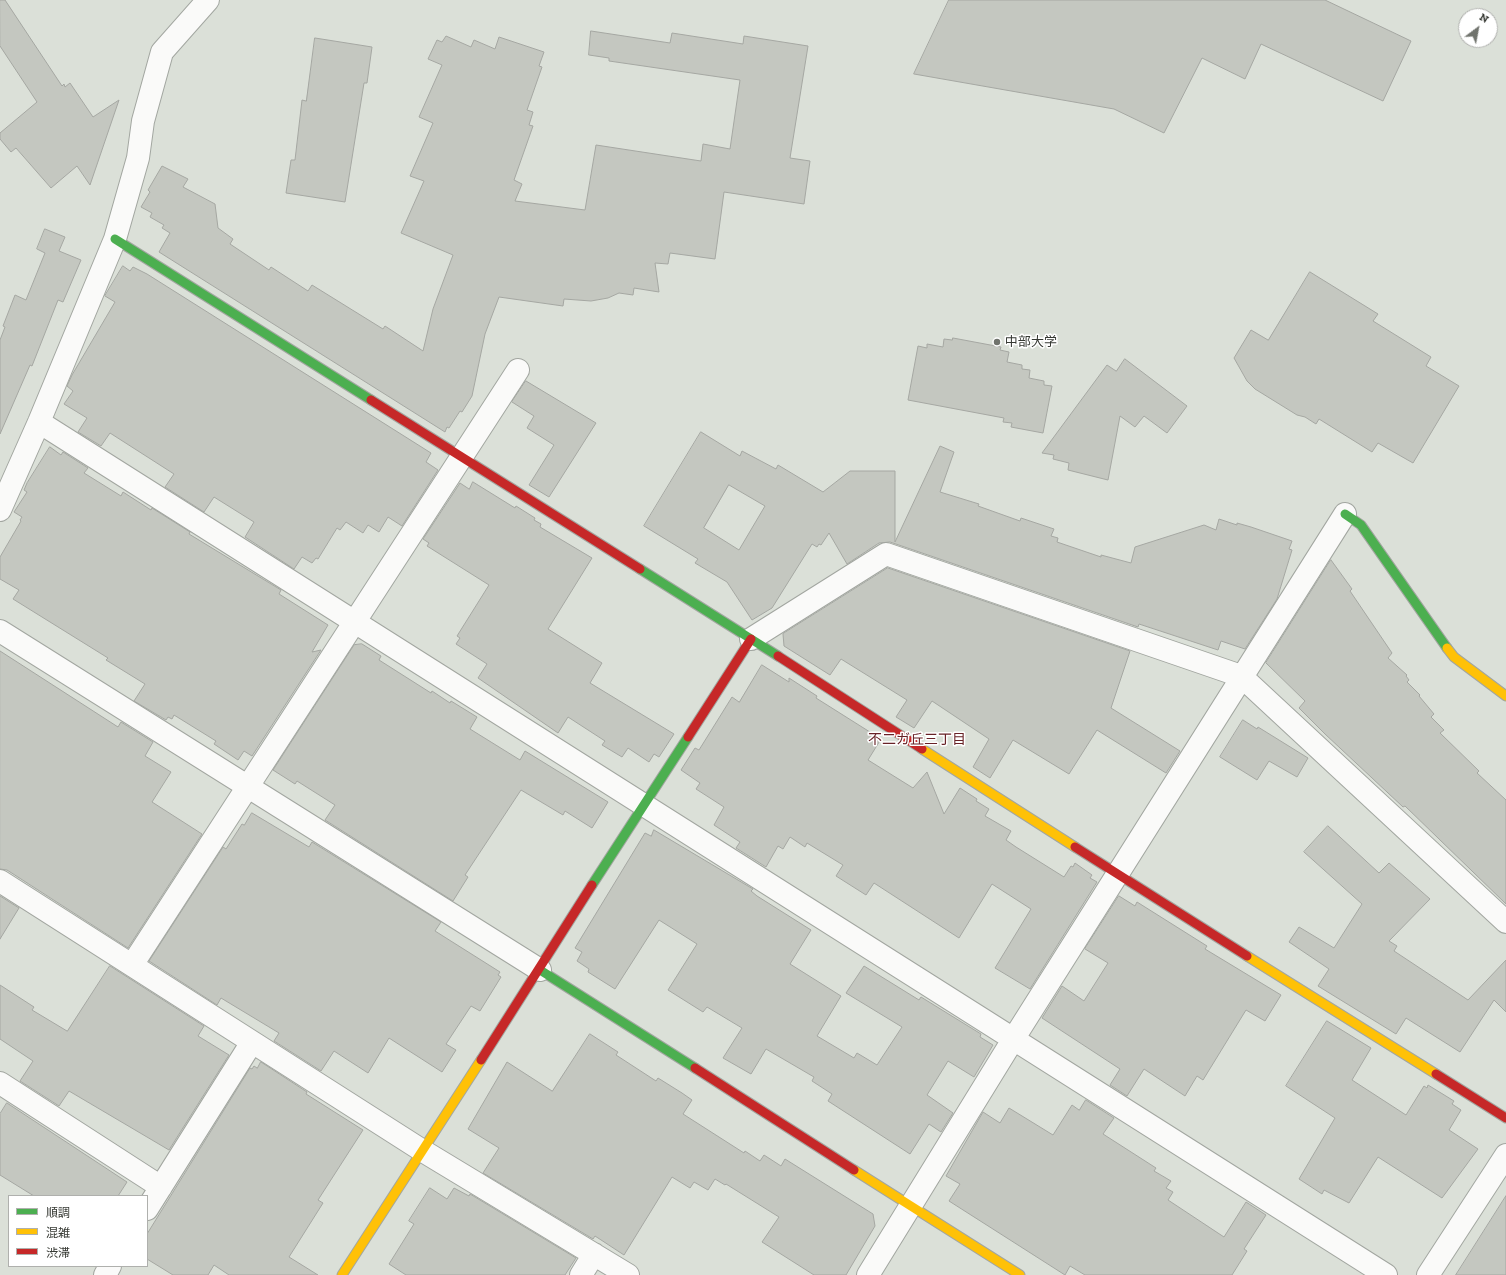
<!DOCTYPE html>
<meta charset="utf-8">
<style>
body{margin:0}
#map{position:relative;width:1506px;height:1275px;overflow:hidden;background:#dbe0d8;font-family:"Zilla Slab","Noto Sans JP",serif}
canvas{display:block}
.legend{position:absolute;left:8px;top:1195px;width:140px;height:72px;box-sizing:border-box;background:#fff;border:1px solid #afb0ad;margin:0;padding:5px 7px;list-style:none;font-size:12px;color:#363933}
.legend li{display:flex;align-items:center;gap:8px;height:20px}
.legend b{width:20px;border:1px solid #afb0ad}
.north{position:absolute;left:1458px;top:8px;width:40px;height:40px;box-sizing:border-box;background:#fff;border:1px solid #afb0ad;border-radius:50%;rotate:32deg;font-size:11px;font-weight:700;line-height:16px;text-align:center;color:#363933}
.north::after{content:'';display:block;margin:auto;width:14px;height:18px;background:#70736d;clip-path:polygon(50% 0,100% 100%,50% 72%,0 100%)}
</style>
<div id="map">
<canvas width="1506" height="1275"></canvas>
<ul class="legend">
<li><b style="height:5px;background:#4caf50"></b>順調</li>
<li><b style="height:5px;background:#ffc107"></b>混雑</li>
<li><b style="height:5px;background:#c62828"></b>渋滞</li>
</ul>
<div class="north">N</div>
</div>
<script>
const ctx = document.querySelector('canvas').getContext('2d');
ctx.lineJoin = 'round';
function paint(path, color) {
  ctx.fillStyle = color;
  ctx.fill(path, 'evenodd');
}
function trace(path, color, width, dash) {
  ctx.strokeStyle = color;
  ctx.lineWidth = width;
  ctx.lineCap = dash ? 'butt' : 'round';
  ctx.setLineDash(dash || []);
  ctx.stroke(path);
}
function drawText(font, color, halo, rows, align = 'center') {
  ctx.font = font + ' "Zilla Slab","Noto Sans JP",serif';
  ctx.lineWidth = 3;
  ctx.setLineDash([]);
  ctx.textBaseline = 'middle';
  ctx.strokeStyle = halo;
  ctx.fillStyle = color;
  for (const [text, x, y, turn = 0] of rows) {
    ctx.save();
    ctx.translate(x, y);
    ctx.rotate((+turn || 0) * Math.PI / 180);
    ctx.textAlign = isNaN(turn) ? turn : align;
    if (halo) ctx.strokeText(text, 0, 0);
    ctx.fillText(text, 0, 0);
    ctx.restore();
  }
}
const building = new Path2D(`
 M0,0H5L62,86L64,84L65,87L70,83L93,117L119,100L90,185L77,166L51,188L16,148L11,152L0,139V133L37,102L0,46Z
 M949,0H1325L1411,41L1383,101L1261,44L1245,79L1202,58L1164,133L1114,109L914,74Z
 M591,31L670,43L672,33L743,44L744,36L808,46L790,158L810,161L804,204L724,192L715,259L670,253L668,264L655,263L659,292L634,288L633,295L619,293L608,298L591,301L564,299L563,306L499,297L485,334L472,396L462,412L460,411L449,428L447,427L445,432L159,252L170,233L162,228L164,225L150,217L152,213L141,207L150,192L148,190L162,166L188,179L183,187L215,204L218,228L233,239L230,244L269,270L271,267L308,291L312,285L383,329L385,326L423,351L433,309L453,255L401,233L424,181L410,176L433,123L419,117L442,65L428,59L437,40L442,42L446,36L471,47L474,40L495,49L499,37L544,52L539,66L542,67L527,110L533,112L529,125L533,126L514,180L522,184L515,201L585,210L596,145L701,161L703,144L730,149L740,80L609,61V58L589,55Z
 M315,38L372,47L367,83H364L345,202L286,193L291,160H295L302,100L306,101Z
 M45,229L65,237L59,251L81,260L63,302L58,300L32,366L30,365L0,434V340L5,327L3,326L15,295L26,300L45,253L37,249Z
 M123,266L130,271L133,267L147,274L431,453L426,462L438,470L402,526L388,517L379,532L368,525L363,533L346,522L340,530L337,528L318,559L316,558L312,563L302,557L294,569L245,537L254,522L214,497L204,512L165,487L174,474L110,433L101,446L78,432L87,418L64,404L73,391L67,386L72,375L115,302L105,296Z
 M1310,272L1378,314L1373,321L1431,357L1426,366L1459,386L1413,463L1378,443L1372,452L1319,419L1316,424L1305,417L1297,415L1255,389L1247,381L1234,358L1251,330L1268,340Z
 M953,338L1001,347L1000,350L1009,352L1007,362L1022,365V369L1030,370L1029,378L1044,381V385L1052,386L1043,433L1011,427L1012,423L1003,422L1004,418L908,400L918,346L927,348V344L943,347L944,339L952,340Z
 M1125,359L1187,406L1167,433L1144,416L1135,427L1120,416L1108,480L1068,470L1069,463L1053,459L1054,455L1042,453L1107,365L1116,371Z
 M526,381L596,423L549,497L529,485L554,445L527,428L534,416L512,402Z
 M701,432L740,456L742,451L776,469L778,465L823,492L850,471H895V542L940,446L954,452L940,492L979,504L978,506L1020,521L1021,518L1054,529L1051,536L1058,538L1057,542L1101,557V555L1131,563L1135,547L1204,525L1216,530L1219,519L1237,525V523L1251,527L1292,541L1289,549L1292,550L1277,599L1245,649L1221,641L1218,650L1139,624L1138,627L890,542L879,543L847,564L829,533L821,545L819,544L817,547L812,544L772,608L752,620L727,582L695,563L698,559L644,526ZM729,485L765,506L739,550L704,528Z
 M50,447L61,455L63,452L88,468L84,473L121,496L123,492L151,510L152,508L190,532L189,534L281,590L279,594L328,625L312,652L321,650L252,756L244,751L238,760L214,744L216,741L174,715L172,719L168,717L166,720L134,701L145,684L106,660L108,658L13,599L19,590L0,579V557L21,521L20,520L22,517L14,512L27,492L24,490L27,483Z
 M473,482L515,508L516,506L535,518L534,520L541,524L540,527L592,558L548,629L602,663L590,683L674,734L659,757L654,754L649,762L628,748L622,757L602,745L605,741L568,717L558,733L478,678L487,664L456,644L460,638L457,636L489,585L427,546L429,543L423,539L460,483L469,489Z
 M1331,560L1352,589L1350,591L1392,653L1388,658L1407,675L1406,676L1409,680L1407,682L1420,695L1419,696L1434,714L1431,717L1444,730L1440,733L1479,771L1477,773L1506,800V904L1405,806L1403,807L1325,734L1299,708L1305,701L1266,663Z
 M888,568L1130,651L1111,708L1180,751L1166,773L1097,730L1069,774L1013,740L990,778L973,767L989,739L932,701L914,728L896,717L907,700L841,659L830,675L784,646L783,634Z
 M362,644L381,656L379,660L431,693L432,691L450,703L451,701L477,717L470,729L520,760L525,751L608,802L592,828L565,811L563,815L521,790L465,875L468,877L453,901L325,820L335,805L297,781L295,784L273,770L354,645Z
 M0,651L118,727L121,722L153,742L145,756L171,772L152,802L202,834L128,948L7,870L0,869Z
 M762,665L789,682V678L817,696L816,698L881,739L868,760L913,788L927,772L944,814L960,788L977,799L976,801L989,809L985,816L1011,831L1006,840L1016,847L1064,877L1071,866L1073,867L1075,863L1092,875L1090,878L1097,882L1030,989L995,968L1031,909L992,884L959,938L874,883L866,895L836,876L843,865L807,843L805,847L790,837L783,849L778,846L766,867L736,848L740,842L714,825L724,807L696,789L700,783L681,770L695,748L699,750L732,697L739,702Z
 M1243,720L1257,729L1258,727L1308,758L1297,777L1269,761L1257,780L1220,757Z
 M252,813L309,847L312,842L441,922L435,931L500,972L498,975L501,977L480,1011L471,1006L446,1044L456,1050L442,1072L389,1038L368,1073L334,1051L321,1071L274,1041L279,1033L221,998L217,1005L149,961L223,847L226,849L242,824L244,825Z
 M1328,826L1379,873L1389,863L1430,899L1389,941L1397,946L1394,951L1468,1000L1506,960V1012L1494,1000L1460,1052L1406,1018L1396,1034L1318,986L1329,969L1289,942L1299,927L1334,948L1362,904L1304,852Z
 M654,830L753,889L751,891L757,896L811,930L790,964L841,996L817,1036L854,1058L857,1053L877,1065L902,1027L846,993L864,966L919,1000L921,997L981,1034L980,1037L993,1045L974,1077L948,1061L927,1095L953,1113L941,1132L929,1124L910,1154L828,1101L832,1094L812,1081L814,1077L766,1049L751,1074L723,1058L742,1028L707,1007L703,1012L668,990L697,944L659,920L615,989L588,972L589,969L577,961L582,952L575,948L645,833L651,836Z
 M0,896L19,908L0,939Z
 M1119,896L1135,906L1137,902L1207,946L1205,949L1281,995L1265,1021L1246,1010L1203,1080L1197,1076L1185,1096L1144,1069L1127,1096L1110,1085L1120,1069L1042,1018L1062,986L1084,1001L1108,963L1085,949Z
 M110,966L204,1026L198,1036L229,1055L169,1150L69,1091L59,1106L20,1081L33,1061L0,1039V985L34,1007L32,1010L67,1031Z
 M1327,1021L1371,1048L1352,1080L1406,1115L1424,1086L1427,1088L1428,1085L1454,1101L1452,1104L1461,1110L1449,1130L1478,1149L1442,1198L1378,1157L1349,1203L1324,1190L1322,1194L1299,1179L1335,1118L1286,1086Z
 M590,1034L618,1052L616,1055L656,1081L658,1078L682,1093L692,1100L683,1114L744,1153L745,1151L760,1161L764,1155L781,1166L785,1159L873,1214L875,1226L846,1275H814L762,1242L779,1217L726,1184L725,1185L715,1179L708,1190L694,1182L690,1188L672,1177L624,1255L595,1236L593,1239L483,1173L499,1148L468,1129L507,1062L552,1091Z
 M261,1062L307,1092L306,1094L363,1130L318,1200L323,1203L289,1257L318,1275H229L214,1265L208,1275H173L147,1259V1234L250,1068L252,1069L254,1066L257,1068Z
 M1086,1100L1114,1118L1103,1134L1156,1168L1154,1171L1171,1181L1166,1188L1173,1192L1168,1200L1224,1237L1246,1202L1266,1215L1244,1249L1247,1251L1232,1275H1085L1070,1266L1065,1275L949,1201L960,1184L946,1176L983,1112L1000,1123L1009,1108L1053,1135L1072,1105L1079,1110Z
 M7,1103L127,1182L118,1196H34L0,1175V1114Z
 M430,1188L447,1199L454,1188L469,1196L470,1194L576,1258L565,1275H406L389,1264L414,1224L409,1221Z
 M1506,1196V1275H1456Z`);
const street = new Path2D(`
 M39,422L1386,1275
 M0,510L39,422L115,239L138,158L143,121L162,52L208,0
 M0,631L540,970
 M751,639L886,554L1241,676L1506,922
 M0,881L423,1151L628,1275
 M132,965L518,370
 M0,1083L161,1187
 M147,1209L252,1042
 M105,1275L110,1266
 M581,1275L594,1254
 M868,1275L1014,1038L1345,514
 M1428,1275L1506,1155`);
const fast = new Path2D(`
 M115,239L371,400
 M1345,514L1361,525L1447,648
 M640,569L778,656
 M592,885L688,737
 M540,970L695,1068`);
const slow = new Path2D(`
 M1447,648L1454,657L1506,696
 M922,749L1075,847
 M1247,956L1436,1074
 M854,1170L1020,1275
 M342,1275L481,1060`);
const jam = new Path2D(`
 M371,400L640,569
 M778,656L922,749
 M688,737L751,639
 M1075,847L1247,956
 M481,1060L592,885
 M695,1068L854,1170
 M1436,1074L1506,1118`);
const markers = [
 [997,342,4,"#70736d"]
];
const poiNames = [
 ["中部大学",1005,342]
];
const neighbourhoodNames = [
 ["不二ガ丘三丁目",917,740]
];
paint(building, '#c4c7c0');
trace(building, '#a5a7a2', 1);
trace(street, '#a2a6a0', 24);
trace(fast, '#a2a6a0', 11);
trace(slow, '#a2a6a0', 11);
trace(jam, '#a2a6a0', 11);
trace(street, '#fafaf9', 22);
trace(fast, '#4caf50', 9);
trace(slow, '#ffc107', 9);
trace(jam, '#c62828', 9);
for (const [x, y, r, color] of markers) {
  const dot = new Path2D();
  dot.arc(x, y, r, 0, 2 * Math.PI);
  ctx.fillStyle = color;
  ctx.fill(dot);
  trace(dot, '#fff', 1.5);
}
drawText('13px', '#363933', '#fff', poiNames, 'left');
drawText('14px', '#682227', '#fff', neighbourhoodNames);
</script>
